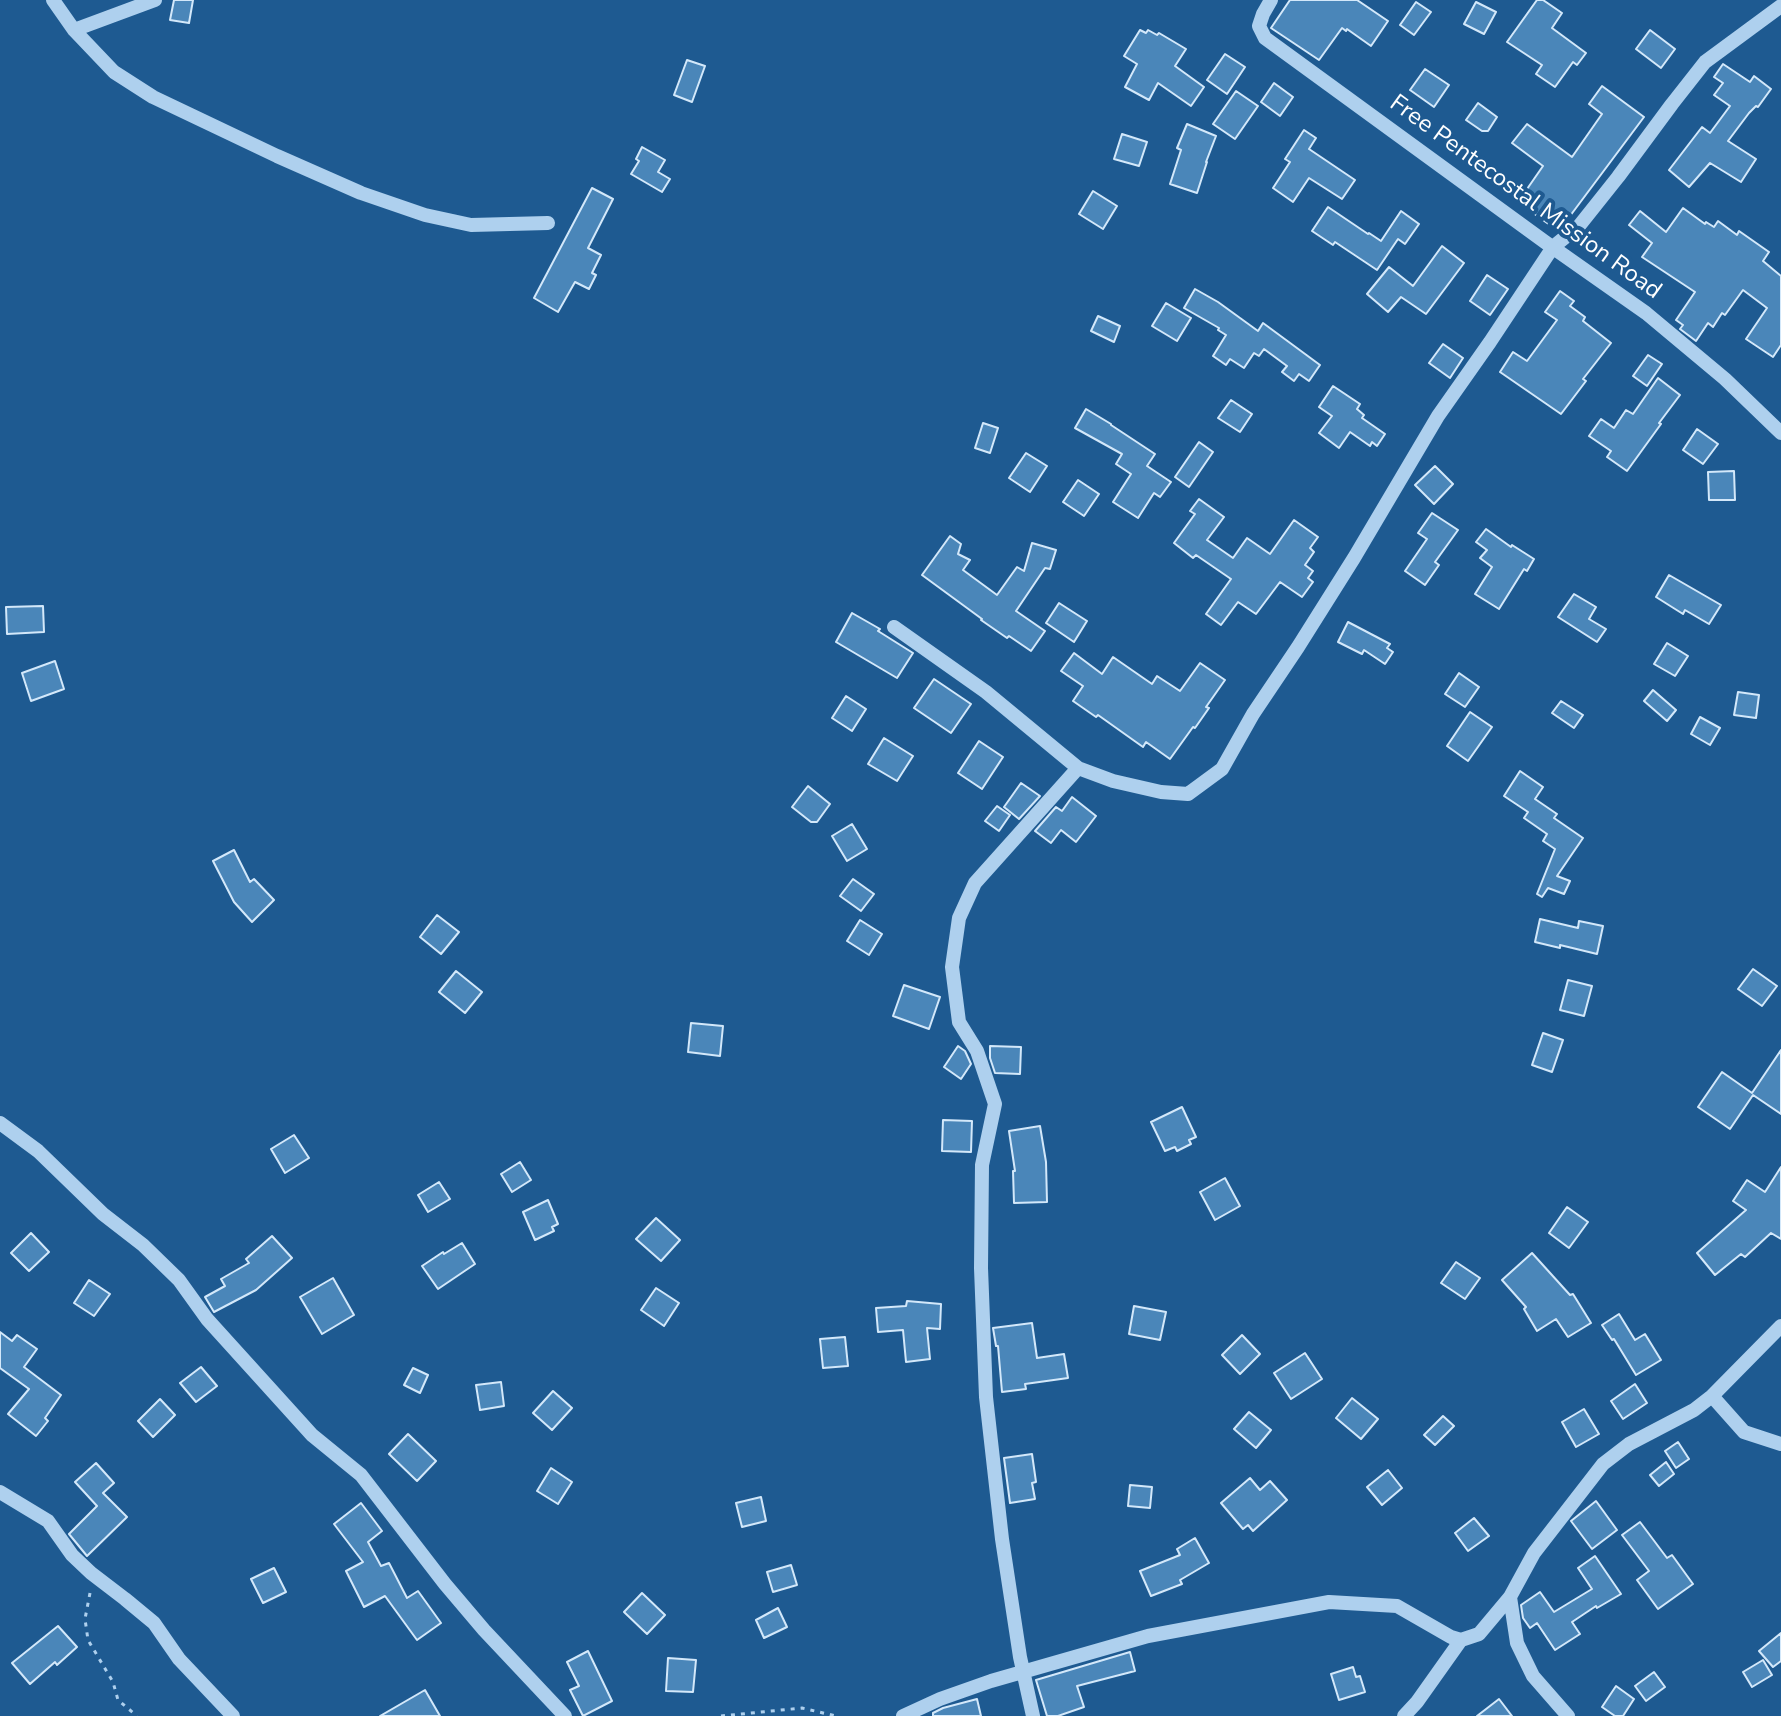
<!DOCTYPE html>
<style>
body{margin:0}
canvas{display:block;background:#1e5a91}
</style>
<canvas width="1781" height="1716"></canvas>
<script>
const ctx = document.querySelector('canvas').getContext('2d');
ctx.lineJoin = 'round';
function paint(path, color) {
  ctx.fillStyle = color;
  ctx.fill(path, 'evenodd');
}
function trace(path, color, width, dash) {
  ctx.strokeStyle = color;
  ctx.lineWidth = width;
  ctx.lineCap = dash ? 'butt' : 'round';
  ctx.setLineDash(dash || []);
  ctx.stroke(path);
}
function drawText(font, color, halo, rows, align = 'center') {
  ctx.font = font + ' "Nunito Sans",sans-serif';
  ctx.lineWidth = 8;
  ctx.setLineDash([]);
  ctx.textBaseline = 'middle';
  ctx.strokeStyle = halo;
  ctx.fillStyle = color;
  for (const [text, x, y, turn = 0] of rows) {
    ctx.save();
    ctx.translate(x, y);
    ctx.rotate((+turn || 0) * Math.PI / 180);
    ctx.textAlign = isNaN(turn) ? turn : align;
    if (halo) ctx.strokeText(text, 0, 0);
    ctx.fillText(text, 0, 0);
    ctx.restore();
  }
}
const building = new Path2D(`
 M174,0H193L189,23L170,20Z
 M1290,0H1357L1388,21L1371,46L1347,29L1346,31L1342,28L1319,60L1271,28Z
 M1537,0H1543L1562,13L1552,28L1586,53L1577,65L1573,62L1555,87L1536,74L1542,65L1507,42Z
 M1416,2L1431,12L1414,35L1400,25Z
 M1476,2L1496,12L1484,34L1464,24Z
 M1140,30L1146,33L1148,30L1157,35L1159,33L1186,49L1175,66L1204,87L1191,106L1158,83L1149,100L1125,87L1137,64L1124,56Z
 M1650,30L1675,49L1661,68L1636,49Z
 M1225,54L1245,67L1227,94L1207,80Z
 M687,60L705,66L692,102L674,95Z
 M1723,64L1750,82L1754,76L1771,89L1758,107L1756,106L1749,113L1728,141L1756,159L1741,182L1710,163L1689,187L1669,170L1702,127L1710,133L1730,106L1714,95L1723,83L1714,77Z
 M1425,69L1449,85L1434,107L1410,90Z
 M1274,83L1293,97L1280,116L1261,102Z
 M1602,86L1644,117L1570,216L1565,213L1554,228L1518,202L1543,166L1512,143L1527,124L1572,157L1602,114L1589,104Z
 M1236,91L1258,106L1235,139L1213,124Z
 M1478,103L1497,117L1488,131H1482L1466,120Z
 M1187,124L1216,136L1206,162H1207L1197,193L1170,184L1181,150L1177,148Z
 M1304,130L1316,138L1309,149L1355,180L1342,199L1309,178L1293,202L1273,188L1290,162L1285,159Z
 M1122,134L1147,142L1139,166L1114,159Z
 M642,147L665,160L658,172L670,179L662,192L631,174L639,161L636,159Z
 M592,188L613,199L588,248L601,255L592,273L596,275L589,289L575,282L558,312L534,298Z
 M1093,191L1117,206L1103,229L1079,214Z
 M1328,207L1368,234L1369,233L1381,241L1401,211L1419,224L1405,244L1398,239L1377,270L1335,242L1333,245L1312,231Z
 M1683,208L1705,224L1706,222L1714,227L1718,221L1737,235L1739,231L1769,252L1763,261L1781,276V345L1773,357L1746,339L1767,308L1743,290L1725,315L1722,313L1713,327L1708,323L1696,341L1680,329L1683,325L1676,320L1695,292L1642,257L1652,243L1629,225L1640,211L1666,232Z
 M1442,246L1464,263L1426,314L1401,297L1388,312L1367,294L1389,267L1413,286Z
 M1487,275L1508,289L1490,315L1470,301Z
 M1195,289L1218,302L1258,331L1263,323L1320,365L1309,381L1299,374L1294,381L1282,372L1287,366L1264,349L1259,356L1254,353L1244,368L1230,359L1226,365L1213,356L1226,335L1218,330L1219,328L1184,308Z
 M1560,291L1574,301L1570,306L1585,317L1583,321L1611,343L1583,379L1586,381L1561,414L1500,372L1513,352L1527,361L1557,320L1545,312Z
 M1166,303L1191,318L1177,341L1152,326Z
 M1098,316L1120,326L1114,342L1091,331Z
 M1443,344L1463,358L1450,378L1429,363Z
 M1648,355L1662,364L1647,386L1633,376Z
 M1658,378L1680,395L1659,423L1661,424L1627,471L1607,457L1611,451L1589,436L1601,419L1614,428L1626,410L1633,414Z
 M1333,386L1360,404L1357,409L1364,415L1362,418L1385,434L1377,446L1372,442L1370,446L1350,432L1339,448L1319,433L1332,416L1319,407Z
 M1231,400L1252,414L1240,432L1218,418Z
 M1086,409L1111,424V425L1155,454L1147,466L1171,482L1160,497L1154,493L1138,518L1113,502L1131,474L1116,464L1122,454L1075,428Z
 M983,423L998,428L990,453L975,448Z
 M1697,429L1718,444L1703,464L1683,450Z
 M1199,442L1213,452L1189,487L1175,477Z
 M1026,453L1047,466L1030,492L1009,478Z
 M1435,466L1453,484L1434,504L1415,485Z
 M1734,471L1735,500H1709L1708,472Z
 M1078,480L1099,494L1084,516L1063,502Z
 M1199,499L1224,517L1207,540L1233,558L1247,538L1270,554L1294,520L1318,537L1310,548L1314,552L1305,565L1313,571L1308,578L1313,582L1302,597L1280,582L1256,614L1238,602L1221,625L1206,614L1231,579L1196,555L1193,558L1174,543L1195,514L1190,511Z
 M1432,513L1458,530L1435,562L1439,565L1425,585L1405,571L1427,539L1418,533Z
 M1486,529L1511,547L1512,545L1534,559L1527,571L1524,569L1499,609L1475,594L1492,567L1480,558L1487,550L1476,542Z
 M950,536L961,544L958,554L970,560L963,570L997,595L1017,567L1024,571L1032,543L1056,550L1050,569L1045,568L1016,611L1045,631L1031,651L1009,636L1007,638L981,620L982,619L922,575Z
 M1669,575L1721,605L1709,624L1685,610L1683,614L1656,597Z
 M1574,594L1596,607L1589,619L1606,629L1597,642L1558,617Z
 M1059,603L1087,621L1074,642L1046,623Z
 M43,606L44,632L7,634L6,607Z
 M852,613L880,629L878,631L913,653L897,678L836,642Z
 M1348,622L1390,644L1387,648L1393,652L1385,664L1364,650L1362,654L1338,642Z
 M1667,643L1688,656L1675,676L1654,664Z
 M1074,653L1102,674L1113,657L1152,684L1157,676L1180,691L1200,663L1225,680L1206,707L1209,708L1195,728L1193,727L1170,759L1146,742L1143,747L1098,715L1096,717L1073,701L1083,686L1061,671Z
 M55,661L64,689L31,701L22,673Z
 M1459,673L1479,687L1465,707L1445,694Z
 M934,679L971,704L951,733L914,708Z
 M1653,690L1676,710L1667,721L1644,701Z
 M1738,692L1759,695L1756,718L1734,715Z
 M846,696L866,709L852,731L832,718Z
 M1561,701L1583,715L1574,728L1552,713Z
 M1470,712L1492,727L1468,761L1447,746Z
 M1700,717L1720,728L1710,745L1691,734Z
 M884,738L913,756L897,781L868,764Z
 M979,741L1003,757L982,789L958,773Z
 M1520,771L1543,787L1535,799L1557,814L1554,818L1583,838L1557,876L1570,881L1564,894L1548,888L1542,897L1537,894L1555,849L1543,841L1547,834L1524,818L1528,812L1504,796Z
 M1021,783L1040,796L1019,819L1004,807Z
 M808,786L830,804L817,822H811L792,807Z
 M1072,797L1096,816L1076,842L1061,830L1051,843L1035,831L1056,807L1062,811Z
 M997,806L1010,815L999,831L985,821Z
 M852,824L867,849L847,861L832,836Z
 M234,850L250,882L254,879L274,900L252,922L234,902L213,861Z
 M853,879L874,894L861,911L840,896Z
 M437,915L459,932L441,954L420,937Z
 M1540,919L1578,928L1579,921L1603,926L1597,954L1560,945V948L1535,942Z
 M860,920L882,934L869,955L847,941Z
 M1753,969L1777,986L1762,1006L1738,989Z
 M456,971L482,992L465,1013L439,992Z
 M1568,980L1592,986L1584,1016L1560,1010Z
 M904,985L940,997L929,1029L893,1016Z
 M691,1023L723,1026L720,1056L688,1052Z
 M1543,1033L1563,1040L1552,1072L1532,1065Z
 M958,1046L965,1051L971,1064L961,1079L944,1067Z
 M990,1046L1021,1047L1020,1074L995,1073L990,1058Z
 M1781,1050V1114L1753,1095L1730,1129L1698,1107L1722,1072L1752,1093Z
 M1182,1107L1196,1137L1189,1140L1191,1144L1177,1151L1175,1147L1165,1151L1151,1122Z
 M943,1120L972,1121L971,1152L942,1151Z
 M1040,1126L1046,1162L1047,1202L1014,1203L1013,1171H1015L1009,1131Z
 M294,1135L309,1158L285,1173L271,1149Z
 M520,1162L531,1180L512,1192L501,1174Z
 M1781,1167V1239L1771,1233L1745,1257L1741,1254L1715,1275L1697,1253L1746,1210L1733,1201L1747,1180L1765,1192Z
 M1225,1178L1240,1206L1215,1220L1200,1192Z
 M439,1182L450,1199L428,1212L418,1195Z
 M548,1200L558,1224L552,1227L554,1231L535,1240L523,1212Z
 M1567,1207L1588,1222L1569,1248L1549,1233Z
 M656,1218L680,1240L661,1261L636,1239Z
 M31,1233L49,1252L29,1271L11,1253Z
 M272,1236L292,1258L256,1290L214,1312L205,1297L225,1286L221,1279L249,1263L246,1259Z
 M462,1243L475,1264L438,1289L422,1266L443,1252L444,1254Z
 M1532,1253L1570,1295L1573,1294L1591,1323L1568,1337L1556,1319L1537,1331L1524,1309L1526,1307L1502,1280Z
 M1456,1262L1480,1278L1465,1299L1441,1283Z
 M333,1278L354,1315L322,1334L300,1297Z
 M89,1280L110,1294L94,1316L74,1303Z
 M656,1288L679,1303L664,1326L641,1310Z
 M907,1301L941,1304L940,1329L927,1328L930,1359L906,1362L903,1330L878,1332L876,1308L906,1306Z
 M1134,1306L1166,1312L1160,1340L1129,1334Z
 M1619,1314L1635,1340L1645,1334L1661,1360L1636,1375L1614,1339L1612,1340L1602,1325Z
 M1032,1323L1037,1358L1064,1354L1068,1378L1025,1384L1026,1389L1002,1392L998,1346H996L993,1328Z
 M0,1332L12,1341L17,1335L37,1349L24,1367L61,1395L45,1418L48,1421L36,1436L8,1414L29,1389L0,1368Z
 M1242,1335L1260,1354L1240,1374L1222,1355Z
 M845,1337L848,1366L823,1368L820,1339Z
 M1305,1353L1322,1379L1291,1399L1274,1373Z
 M201,1367L217,1386L196,1402L180,1383Z
 M413,1368L428,1375L420,1393L404,1385Z
 M501,1382L504,1406L480,1410L476,1385Z
 M1635,1384L1647,1403L1623,1419L1611,1401Z
 M553,1391L572,1408L552,1430L533,1413Z
 M1352,1398L1378,1419L1361,1439L1336,1418Z
 M160,1399L175,1415L153,1437L138,1421Z
 M1584,1409L1599,1434L1576,1447L1562,1422Z
 M1249,1412L1271,1430L1256,1448L1234,1429Z
 M1443,1416L1454,1426L1435,1445L1424,1435Z
 M408,1434L436,1461L417,1481L389,1454Z
 M1678,1442L1689,1459L1676,1468L1665,1451Z
 M1032,1454L1036,1482L1032,1483L1035,1499L1010,1503L1004,1458Z
 M1666,1462L1674,1474L1659,1486L1650,1475Z
 M96,1463L114,1483L103,1493L127,1517L87,1556L69,1534L97,1506L75,1482Z
 M551,1468L572,1482L558,1504L537,1491Z
 M1388,1470L1402,1488L1382,1505L1367,1487Z
 M1250,1478L1260,1490L1270,1481L1287,1500L1253,1531L1248,1525L1243,1529L1221,1503Z
 M1130,1485L1152,1487L1150,1508L1128,1506Z
 M761,1497L766,1521L742,1527L736,1503Z
 M1596,1501L1617,1530L1592,1549L1571,1521Z
 M361,1503L382,1531L368,1542L381,1566L389,1563L407,1598L418,1591L441,1623L417,1640L385,1596L364,1607L346,1571L363,1562L334,1524Z
 M1474,1518L1489,1536L1468,1551L1455,1533Z
 M1640,1522L1667,1558L1672,1555L1693,1584L1658,1609L1637,1580L1649,1571L1622,1535Z
 M1195,1538L1209,1563L1180,1580L1182,1584L1151,1596L1140,1571L1180,1555L1177,1549Z
 M1595,1556L1621,1594L1597,1608L1596,1606L1572,1622L1580,1634L1555,1650L1537,1623L1530,1628L1523,1618L1521,1605L1540,1592L1554,1612L1592,1589L1578,1568Z
 M791,1565L797,1585L773,1592L767,1572Z
 M274,1568L286,1592L263,1603L251,1579Z
 M642,1593L665,1615L647,1634L624,1612Z
 M778,1608L787,1627L764,1638L756,1620Z
 M58,1626L77,1647L57,1665L55,1662L30,1684L12,1663Z
 M1781,1633V1661L1773,1667L1759,1651Z
 M588,1651L612,1701L583,1716L570,1690L579,1686L567,1662Z
 M1130,1652L1135,1671L1077,1686L1084,1707L1058,1716H1047L1036,1680Z
 M668,1658L696,1660L693,1692L666,1691Z
 M1763,1660L1772,1675L1752,1687L1743,1672Z
 M1353,1667L1356,1677L1360,1676L1365,1692L1339,1700L1331,1674Z
 M1654,1672L1665,1687L1646,1701L1635,1686Z
 M1616,1686L1634,1699L1623,1716H1615L1602,1707Z
 M425,1690L440,1716H380Z
 M977,1699L981,1716H933V1713L943,1708Z
 M1499,1699L1512,1716H1477Z`);
const path = new Path2D(`
 M90,1593L85,1619L88,1640L113,1682L118,1700L137,1716
 M721,1716L802,1708L836,1716`);
const minor = new Path2D(`
 M53,0L74,30L114,72L153,97L277,156L361,193L425,215L471,225L548,223
 M1271,0L1263,14L1259,26L1265,38L1545,242L1646,313L1725,379L1781,433
 M74,30L155,0
 M894,627L986,692L1078,768L1113,781L1161,792L1188,794L1222,769L1253,714L1298,647L1354,558L1438,416L1490,342L1553,247L1579,226L1618,177L1672,104L1705,62L1781,6
 M0,1123L38,1151L103,1214L143,1245L179,1280L207,1319L312,1435L361,1475L445,1584L484,1630L565,1716
 M1712,1396L1744,1432L1781,1444
 M0,1492L48,1521L72,1555L91,1573L125,1599L154,1623L179,1659L233,1716
 M1510,1597L1517,1643L1533,1676L1568,1716
 M903,1716L940,1699L991,1681L1148,1636L1329,1602L1397,1606L1451,1637L1461,1640L1479,1634L1510,1597L1534,1553L1603,1464L1629,1444L1694,1410L1712,1396L1781,1326
 M1033,1716L1020,1657L1002,1539L986,1397L981,1268L982,1165L995,1104L977,1051L959,1022L952,967L959,918L975,883L1078,768
 M1404,1716L1417,1702L1461,1640`);
const streetNames = [
 ["Free Pentecostal Mission Road",1525,198,36]
];
paint(building, '#4a86b9');
trace(building, '#d3e8fa', 2);
trace(path, '#aed0ee', 3, [4, 6]);
trace(minor, '#aed0ee', 14);
drawText('24px', '#fff', '#1e5a91', streetNames);
</script>
